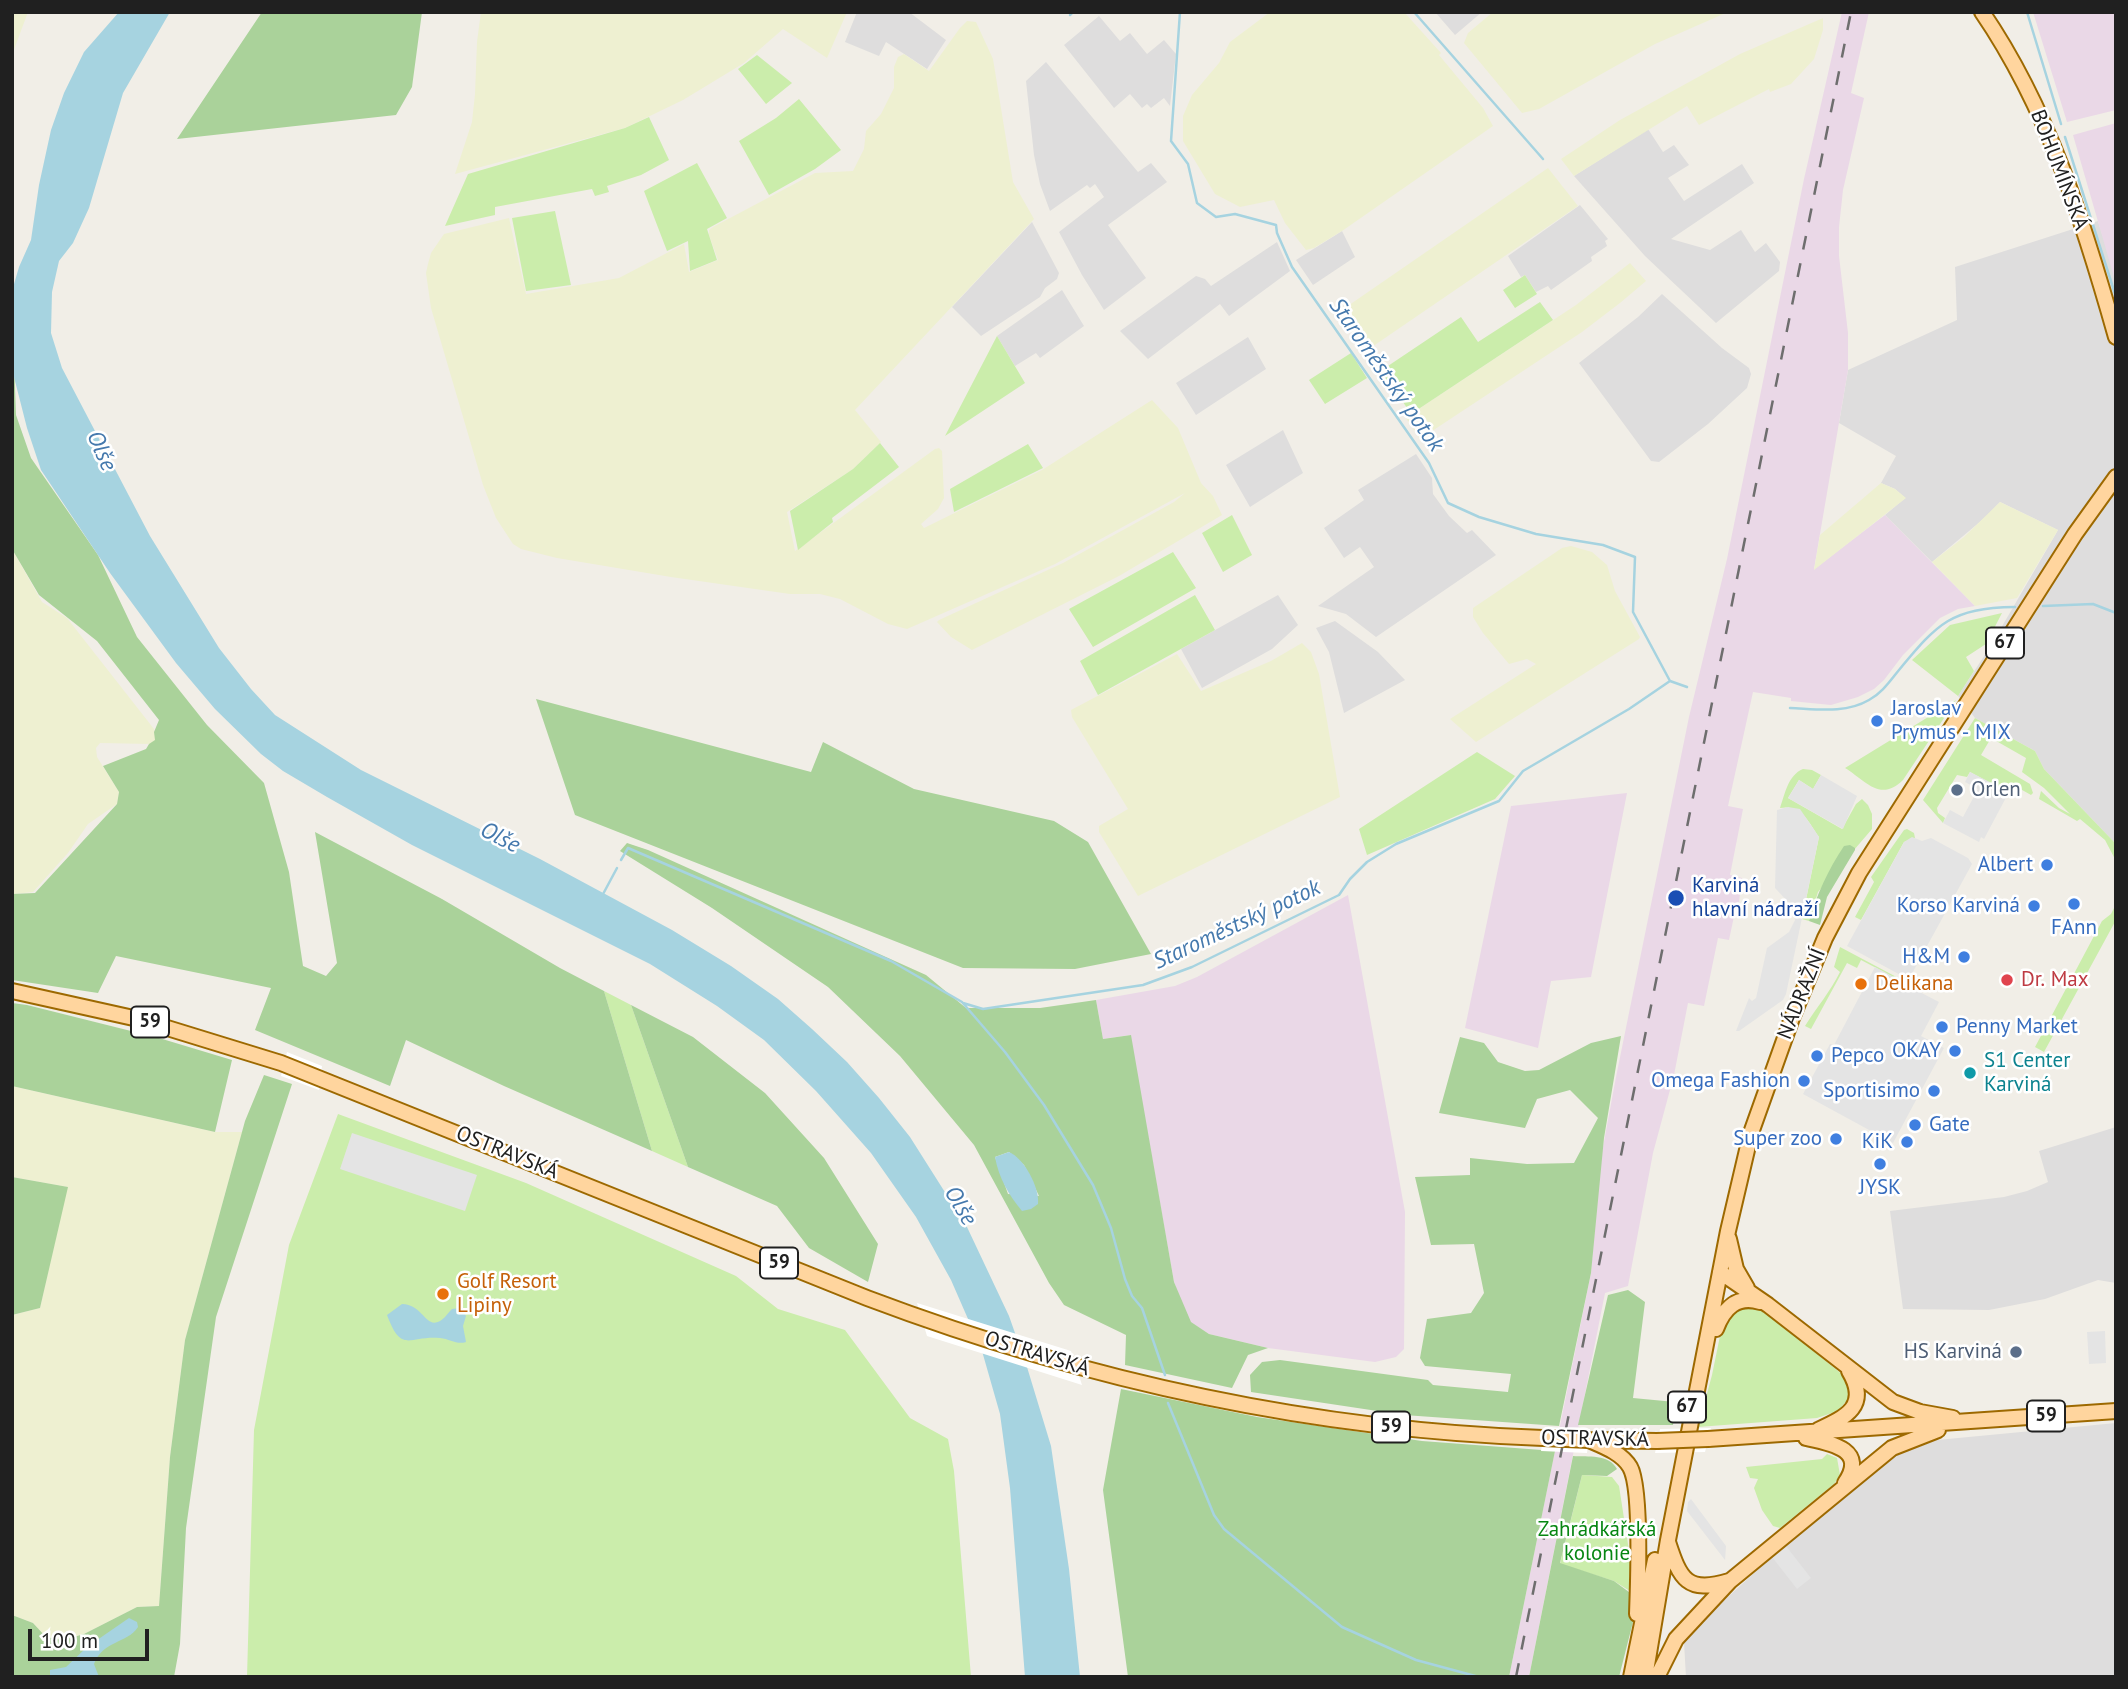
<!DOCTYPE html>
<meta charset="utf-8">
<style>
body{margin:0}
#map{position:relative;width:2128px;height:1689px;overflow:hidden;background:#f1eee7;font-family:"PT Sans",sans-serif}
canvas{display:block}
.frame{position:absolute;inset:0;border:14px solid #202020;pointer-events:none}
.scale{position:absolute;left:28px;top:1629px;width:121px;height:32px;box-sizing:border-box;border:4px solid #202020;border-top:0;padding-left:9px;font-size:21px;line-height:24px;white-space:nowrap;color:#202020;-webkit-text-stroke:5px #fff;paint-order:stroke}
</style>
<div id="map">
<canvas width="2128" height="1689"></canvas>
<div class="frame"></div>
<div class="scale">100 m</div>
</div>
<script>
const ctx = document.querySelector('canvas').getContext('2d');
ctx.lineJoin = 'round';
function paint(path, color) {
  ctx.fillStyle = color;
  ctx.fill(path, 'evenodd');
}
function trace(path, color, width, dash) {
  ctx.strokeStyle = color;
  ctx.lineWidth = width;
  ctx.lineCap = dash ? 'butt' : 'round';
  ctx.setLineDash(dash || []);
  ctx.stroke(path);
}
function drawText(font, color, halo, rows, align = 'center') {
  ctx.font = font + ' "PT Sans",sans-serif';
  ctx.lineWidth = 5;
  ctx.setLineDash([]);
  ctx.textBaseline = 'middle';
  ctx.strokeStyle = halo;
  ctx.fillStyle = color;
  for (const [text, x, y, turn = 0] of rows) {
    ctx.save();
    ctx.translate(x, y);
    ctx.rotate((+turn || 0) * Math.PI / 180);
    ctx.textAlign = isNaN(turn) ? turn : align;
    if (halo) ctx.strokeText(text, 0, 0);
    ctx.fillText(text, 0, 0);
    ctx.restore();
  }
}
const residential = new Path2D(`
 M857,12H909L946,40L927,69L886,42L879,56L845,42Z
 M1435,12H1482L1455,35Z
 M1099,16L1120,41L1130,33L1147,54L1164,40L1176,54L1170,106L1164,98L1151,108L1147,104L1142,108L1130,94L1114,108L1064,45Z
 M1046,62L1138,172L1151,163L1167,182L1108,225L1146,278L1104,310L1082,275L1059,232L1104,197L1095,184L1090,188L1087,185L1050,211L1040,184L1034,155L1026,81Z
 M1648,129L1663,152L1674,145L1689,165L1668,178L1684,201L1742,164L1754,183L1671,239L1710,250L1741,230L1755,252L1766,243L1780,262L1779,271L1716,323L1645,256L1574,176Z
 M1580,205L1608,239L1605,241L1607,246L1591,257L1592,261L1551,290L1548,286L1536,292L1525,275L1521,277L1508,256Z
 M2098,221L2116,277V844L2044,769L2035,751L1975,718L1958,696L1990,647L2058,530L2000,502L1987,516L1932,562L1885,515L1905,498L1895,489L1881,483L1896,456L1839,423L1848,370L1957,320L1955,267Z
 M1032,222L1059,273L1057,279L1045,288L1040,297L981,336L952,307Z
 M1342,231L1355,257L1313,285L1296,260Z
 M1277,242L1290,271L1229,316L1220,304L1148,359L1120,331L1196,276L1205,279L1211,286Z
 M1062,290L1084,326L1040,358L1036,353L1015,366L997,336Z
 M1662,294L1722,348L1749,368L1751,374L1747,388L1708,424L1659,462L1651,461L1579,363L1638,317Z
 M1248,337L1266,369L1196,415L1176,383Z
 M1283,430L1303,473L1250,507L1226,465Z
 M1416,454L1432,478L1433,494L1449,516L1467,533L1472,530L1496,555L1376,637L1346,614L1318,606L1374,567L1360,547L1344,558L1324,528L1364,500L1358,490Z
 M1278,595L1298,625L1272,649L1202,688L1181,649Z
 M1335,621L1378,652L1405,680L1344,713L1329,652L1316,628Z
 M2116,1127V1283L2098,1280L2045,1299L1989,1310L1903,1309L1890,1211L2004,1197L2027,1191L2048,1182L2039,1151Z
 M2116,1423V1677H1686L1684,1642L1687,1634L1796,1535L1895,1452L1917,1444L1937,1440Z`);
const industrial = new Path2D(`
 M1842,12H1869L1851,93L1864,98L1843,190L1839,227V256L1848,333V370L1814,569L1885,515L1975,606L1958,609L1940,618L1903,655L1884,680L1874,689L1858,697L1831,705L1791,701V698L1753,692L1728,806L1743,809L1730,875L1742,878L1739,902H1737L1729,940L1718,938L1704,1006L1688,1003L1674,1075L1653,1153L1628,1286L1605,1293L1529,1677H1509L1591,1273L1600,1163L1616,1077L1689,717L1727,559L1804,179Z
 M2033,12H2116V110L2067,122Z
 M2116,123V284L2073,135Z
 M1627,793L1591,977L1551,981L1538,1048L1465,1028L1511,806Z
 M1348,895L1405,1212L1404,1349L1396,1357L1375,1362L1268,1348L1209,1334L1188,1321L1174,1282L1130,1035L1103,1039L1096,1000L1175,986L1197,977Z`);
const farmland = new Path2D(`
 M12,12H28L12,55Z
 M481,12H847L827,58L783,29L744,63L683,100L625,128L455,174L472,122L475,94L477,42Z
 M1270,12H1404L1441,53L1439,55L1483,108L1493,126L1342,231L1314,248L1306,250L1285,223L1274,200L1240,207L1215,194L1183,141V116L1192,95L1219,63L1230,42Z
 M1493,12H1728L1655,44L1539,109L1522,113L1464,43L1468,33Z
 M1823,18V30L1814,59L1791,84L1770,92L1769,89L1699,125L1687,106L1574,176L1561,159L1620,120L1740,54Z
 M967,21L976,22L993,59L1013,182L1034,219L855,410L881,442L853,469L787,512L795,551L935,449L939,448L942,451L944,498L938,509L921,524L924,528L1042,470L1152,400L1178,428L1201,483L1213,496L1222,515L1119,576L972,650L951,637L937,622L939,620L1063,563L1174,502L1185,493L1055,564L907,629L888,624L840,599L820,594H790L671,577L557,558L521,549L513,544L496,518L483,485L431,308L426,273L428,264L431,253L444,234L509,218L526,294L619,278L684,244L689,272L718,260L709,235V230L713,227L815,173L853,171L864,149L866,131L881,114L894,88V67L898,57L904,54L929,71L960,28Z
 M1548,168L1578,206L1366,351L1361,348L1339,312Z
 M1630,263L1646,281L1620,303L1582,332L1420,439L1406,418L1411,414L1576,305Z
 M1881,483L1895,489L1906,498L1814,570L1820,535Z
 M2000,502L2058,530L2017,598L1975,606L1932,562L1964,537Z
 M1571,546L1592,552L1607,565L1615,591L1640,637L1639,639L1476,742L1450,719L1536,664L1527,659L1509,664L1483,633L1473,617V608L1562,548Z
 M12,549L42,602L67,618L154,729L156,740L151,744L100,743L96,748L97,757L119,792L117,804L88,824L68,853L33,892L14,894Z
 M1302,643L1311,652L1319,674L1340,797L1138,896L1099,832V826L1128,809L1072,717L1071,710L1177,654L1201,691L1271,661Z
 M12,1086L215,1132H242L185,1340L170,1457L159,1606L137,1607L84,1634L63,1640L46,1637L33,1623L12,1615V1315L40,1308L67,1187L12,1177Z`);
const grass = new Path2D(`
 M757,55L792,83L766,104L738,69Z
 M799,99L841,150L815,169L769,195L739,141L776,118Z
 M649,117L669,160L641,175L607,186L609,192L595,196L592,189L495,207V215L445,226L468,174L625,128Z
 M697,163L727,218L707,229L717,260L690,271L688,241L667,251L644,191Z
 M555,211L571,285L526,291L512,218Z
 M1525,275L1537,294L1515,308L1503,290Z
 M1540,302L1553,320L1411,414L1395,390L1389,393L1376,374L1461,317L1478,342Z
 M997,336L1025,383L945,436Z
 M1351,353L1367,378L1325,404L1309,380Z
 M880,443L899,467L832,518L833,522L798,550L790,511L853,469Z
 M1028,444L1043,468L954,512L950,489Z
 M1232,515L1252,555L1223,572L1202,533Z
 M1173,552L1196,588L1093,647L1069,609Z
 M1195,595L1215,630L1098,695L1080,661Z
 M2002,613L1986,644L1966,657L1974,671L1958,696L1912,660L1950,625Z
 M1956,700L1903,780C1880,803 1865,780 1845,768Z
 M1975,718L2035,751L2044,769L2116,844V861L2105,840L2080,819L2077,821L2039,799L2041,791L2059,808L2070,814L2044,788L2022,772L2026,758L1991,738L1981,755L2030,784L2033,793L2031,795L2015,786L2006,798L2009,793L1970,772L1967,777L1957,775L1937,808L1938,813L1945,818L1943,823L1923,800Z
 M1477,752L1515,776L1495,799L1367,855L1359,829Z
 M1803,769L1812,770L1821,775L1813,789L1799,780L1788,798L1842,829L1856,804L1862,799L1868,805L1872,814V829L1818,892L1809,921L1802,919L1819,837C1808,821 1801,804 1780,808C1785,794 1788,775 1803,769Z
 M1907,829L1914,833L1915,838L1904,842L1861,920L1855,917L1874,882L1871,877L1904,830Z
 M2116,904V920L2044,1052L2035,1047L2102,921L2111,914Z
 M1840,947L1904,981L1899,986L1901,981L1861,960L1857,968L1847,963L1811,1029L1805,1026C1817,1007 1830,992 1840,972L1834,967Z
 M604,991L631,1005L688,1167L652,1151Z
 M338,1114L526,1183L736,1276L778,1309L845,1330L910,1418L948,1439L954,1471L971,1677H247L254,1430L289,1245Z
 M1741,1306L1758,1307L1764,1311L1843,1375L1848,1383V1399L1838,1411L1817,1418L1698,1427L1712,1375L1721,1331L1727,1317Z
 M1827,1454L1837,1458L1840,1475L1834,1484L1780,1528L1773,1526L1762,1510L1754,1488L1758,1479L1750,1478L1746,1467L1822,1459Z
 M1582,1475L1612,1477L1619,1486L1632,1570L1633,1593L1614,1581L1560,1564Z`);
const forest = new Path2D(`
 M262,12H422L412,87L396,115L177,139Z
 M12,305L16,415L31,458L98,555L137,637L207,725L264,783L289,872L303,966L326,976L337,963L315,832L442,899L560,968L604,991L652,1151L504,1086L406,1040L390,1086L255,1030L271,988L116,956L98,993L12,980V894L35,893L117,804L119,792L103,766L146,749L149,744L155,740L154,732L159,720L97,641L39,595L12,549Z
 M536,699L811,772L823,742L914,789L1054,821L1088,842L1151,954L1075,969L963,968L575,815Z
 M627,843L648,850L926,975L966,1008H1040L1096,1000L1103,1039L1131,1035L1174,1282L1191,1322L1209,1334L1268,1348L1248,1355L1232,1388L1125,1365L1126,1335L1064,1305L1049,1283L974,1145L900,1056L828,987L712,908L620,851ZM1009,1152L1024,1165L1039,1196L1008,1194L995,1157Z
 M1850,845L1855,848V850L1827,897L1820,925L1809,921C1817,894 1828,870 1844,846Z
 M12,1003L27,1005L159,1038L232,1060L215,1132L12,1086Z
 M631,1005L693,1037L765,1093L824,1158L878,1244L868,1282L809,1248L777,1206L688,1167Z
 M1621,1036L1604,1138L1591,1273L1559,1426L1404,1415L1251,1392L1250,1375L1262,1362L1280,1360L1428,1380L1433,1385L1508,1392L1511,1374L1425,1366L1420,1358L1427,1319L1471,1313L1484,1293L1474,1244L1431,1245L1415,1177L1470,1175V1158L1527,1164L1574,1163L1598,1118L1570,1090L1537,1099L1525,1128L1439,1113L1460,1037L1484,1043L1498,1062L1525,1071L1539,1070L1591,1043Z
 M264,1075L292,1084L216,1317L186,1528L180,1644L174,1677H12V1615L33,1623L46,1637L63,1640L84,1634L137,1607L159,1606L170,1457L185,1340L245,1121Z
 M12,1177L68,1187L40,1308L12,1315Z
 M1628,1290L1645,1302L1633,1398L1675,1402L1673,1425H1578L1608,1295Z
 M1121,1389L1257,1417L1422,1441L1555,1451L1509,1677H1128L1103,1490Z
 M1573,1456C1588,1457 1609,1454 1617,1469L1607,1476L1582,1475L1560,1563L1614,1581L1633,1595L1634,1618L1619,1677H1529Z`);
const parking = new Path2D(`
 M1970,772L2009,792L1984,839L1981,837L1979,842L1943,823L1950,810L1963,817L1978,789L1965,782Z
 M1821,775L1857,796L1843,829L1788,798L1799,780L1813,789Z
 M1788,807L1800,809L1819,837L1786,994L1783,1000L1739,1031H1736L1749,998L1752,1001L1756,998L1767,948L1789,932L1795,920L1794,913L1789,903L1775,888L1777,810Z
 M1912,837L1922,841L1931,838L1968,858L1972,864L1909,979L1917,983L1914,989L1939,1002L1921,1036L1944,1048L1893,1143L1803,1094L1830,1044L1834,1045L1875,967L1901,981L1900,986L1906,978L1847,946L1904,842Z
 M352,1133L477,1175L465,1211L340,1169Z
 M2105,1331L2106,1363L2089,1364L2087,1332Z
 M1691,1499L1726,1546L1725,1560L1687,1511L1688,1502Z
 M1786,1546L1811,1578L1797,1589L1772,1557Z`);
const water = new Path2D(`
 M119,12H170L123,93L89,208L73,243L59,261L52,292L51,333L62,368L150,536L219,648L251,689L275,715L361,770L540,859L672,930L731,966L778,999L812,1029L847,1062L879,1098L910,1137L967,1227L1009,1316L1027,1367L1051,1446L1069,1569L1080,1677H1025L1010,1488L1000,1414L982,1351L951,1280L916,1217L871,1153L816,1091L764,1040L717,1006L650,964L412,845L327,797L283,771L261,754L215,709L176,663L110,573L41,470L27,428L14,377L12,291L19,267L31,240L39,185L51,130L64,93L84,52Z
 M1009,1152C1024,1158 1040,1188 1038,1204L1031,1209L1022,1211C1009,1195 999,1179 995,1157Z
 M402,1304C424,1305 425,1329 440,1321C444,1319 448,1313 452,1309L460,1308L466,1316L463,1326L466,1342C457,1345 450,1339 440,1338C409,1335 402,1355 387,1315Z
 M129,1618L137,1622L138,1627C127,1644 103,1640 94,1664L99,1677H50V1670L66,1667L87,1647Z`);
const pier = new Path2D(`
 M287,1052L322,1066L319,1090L281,1076Z
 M917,1303L1071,1351L1082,1385L927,1336Z
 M1545,1427L1590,1429L1587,1453L1541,1451Z
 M1711,1428L1705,1452L1655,1453L1660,1429Z`);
const stream = new Path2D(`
 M1180,12L1171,141L1188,164L1197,203L1216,217L1235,214L1276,225L1277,233L1292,267L1429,463L1448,503L1479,517L1536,534L1603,545L1635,557L1633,612L1670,681L1687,687
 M1414,12L1543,159
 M2027,12L2061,124
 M1070,15L1073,12
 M2065,137L2116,297
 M2043,606L2093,604L2116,613
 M1790,708C1816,709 1845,714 1869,700C1882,693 1890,681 1899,670C1938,623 1951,608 2015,607
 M621,860L628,848L891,961L962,1002L1005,1052L1044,1105L1093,1185L1111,1228L1125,1279L1132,1296L1142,1308L1165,1375
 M602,896L617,868
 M963,1003L983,1009L1143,985L1192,967L1339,895L1350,879L1367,862L1396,844L1499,801L1523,771L1629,709L1670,681
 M1168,1403L1214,1515L1224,1529L1342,1627L1416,1660L1479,1677`);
const major = new Path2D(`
 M1982,12C2049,110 2084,224 2116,337
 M12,991L138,1019L281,1063L867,1298C1084,1380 1311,1430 1543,1438
 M1729,1239L1736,1269L1747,1288
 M1720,1272L1768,1305L1893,1402L1920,1412L1953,1418
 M1716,1329C1724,1308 1737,1295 1760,1302
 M1818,1430C1846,1417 1870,1406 1849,1371
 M1806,1438C1830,1443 1868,1449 1845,1483
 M1708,1439L2116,1411
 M1589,1440C1603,1446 1622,1453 1630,1467C1642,1488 1638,1586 1637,1614
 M1594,1440L1657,1441
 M1668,1542C1680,1579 1687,1594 1729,1581
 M1631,1677L1655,1560
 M1645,1677L1668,1540L1728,1231L1751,1133L1792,1018L1825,938L1859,873L2075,534L2116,477
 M1657,1677L1676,1639L1730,1581L1892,1448L1938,1430`);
const rail = new Path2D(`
 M1516,1677L1851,12`);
const majorBridge = new Path2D(`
 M1543,1438L1589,1440
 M1657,1441L1708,1439`);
const markers = [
 [1877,721,7,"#3f7fe0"],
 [1957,790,7,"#5c6f8a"],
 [2047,865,7,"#3f7fe0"],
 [1676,898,9,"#1a4fb4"],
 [2074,904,7,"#3f7fe0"],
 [2034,906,7,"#3f7fe0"],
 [1964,957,7,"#3f7fe0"],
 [2007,980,7,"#e0444e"],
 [1861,984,7,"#e8710a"],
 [1942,1027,7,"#3f7fe0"],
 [1955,1051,7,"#3f7fe0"],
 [1817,1056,7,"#3f7fe0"],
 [1970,1073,7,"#0f9aa8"],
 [1804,1081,7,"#3f7fe0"],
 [1934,1091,7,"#3f7fe0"],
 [1915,1125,7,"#3f7fe0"],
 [1836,1139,7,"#3f7fe0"],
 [1907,1142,7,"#3f7fe0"],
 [1880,1164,7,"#3f7fe0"],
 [443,1294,7,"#e8710a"],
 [2016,1352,7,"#5c6f8a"]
];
const shields = [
 [2005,643,38],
 [150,1022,38],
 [779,1263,38],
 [1687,1407,38],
 [2046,1416,38],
 [1391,1427,38]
];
const shieldNames = [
 ["67",2005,643],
 ["59",150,1022],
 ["59",779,1263],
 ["67",1687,1407],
 ["59",2046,1416],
 ["59",1391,1427]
];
const streetNames = [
 ["BOHUMÍNSKÁ",2059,170,69],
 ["NÁDRAŽNÍ",1802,994,-68],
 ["OSTRAVSKÁ",507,1153,22],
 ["OSTRAVSKÁ",1037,1354,17],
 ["OSTRAVSKÁ",1595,1439,1]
];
const shopNames = [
 ["Jaroslav",1891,709,"left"],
 ["Prymus - MIX",1891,733,"left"],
 ["Albert",2033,865],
 ["Korso Karviná",2020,906],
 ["FAnn",2074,928,"center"],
 ["H&M",1950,957],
 ["Penny Market",1956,1027,"left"],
 ["OKAY",1941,1051],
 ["Pepco",1831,1056,"left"],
 ["Omega Fashion",1790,1081],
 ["Sportisimo",1920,1091],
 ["Gate",1929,1125,"left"],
 ["Super zoo",1822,1139],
 ["KiK",1893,1142],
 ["JYSK",1880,1188,"center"]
];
const serviceNames = [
 ["Orlen",1971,790],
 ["HS Karviná",2002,1352,"right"]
];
const transitNames = [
 ["Karviná",1692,886],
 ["hlavní nádraží",1692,910]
];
const healthNames = [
 ["Dr. Max",2021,980]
];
const foodNames = [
 ["Delikana",1875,984],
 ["Golf Resort",457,1282],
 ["Lipiny",457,1306]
];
const cultureNames = [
 ["S1 Center",1984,1061],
 ["Karviná",1984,1085]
];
const parkNames = [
 ["Zahrádkářská",1597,1530],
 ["kolonie",1597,1554]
];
const waterNames = [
 ["Staroměstský potok",1386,375,55],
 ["Olše",101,451,66],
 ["Olše",500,838,27],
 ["Staroměstský potok",1237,925,-25],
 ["Olše",960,1206,60]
];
paint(residential, '#dedddd');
paint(industrial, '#ead8e7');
paint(farmland, '#eef0d1');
paint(grass, '#cbedab');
paint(forest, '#aad29a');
paint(parking, '#e4e4e4');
paint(water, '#a6d3e0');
paint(pier, '#fff');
trace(stream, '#a6d3e0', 2.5);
trace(major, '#9d6900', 18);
trace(major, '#ffd59e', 14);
trace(rail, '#6e6e6e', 2.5, [14, 14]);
trace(majorBridge, '#9d6900', 18, []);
trace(majorBridge, '#ffd59e', 14);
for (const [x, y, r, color] of markers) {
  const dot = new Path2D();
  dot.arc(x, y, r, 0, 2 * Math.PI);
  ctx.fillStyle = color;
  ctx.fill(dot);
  trace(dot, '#fff', 2.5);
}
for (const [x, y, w] of shields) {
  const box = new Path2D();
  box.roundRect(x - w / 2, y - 15.5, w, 31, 5);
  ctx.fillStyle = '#fff';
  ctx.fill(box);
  trace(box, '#202020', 2);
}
drawText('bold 19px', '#202020', null, shieldNames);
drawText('21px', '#202020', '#fff', streetNames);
drawText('21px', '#366cbe', '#fff', shopNames, 'right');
drawText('21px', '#4e5e75', '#fff', serviceNames, 'left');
drawText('21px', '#164399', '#fff', transitNames, 'left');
drawText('21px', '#be3a42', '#fff', healthNames, 'left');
drawText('21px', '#c56008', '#fff', foodNames, 'left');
drawText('21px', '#0d838f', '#fff', cultureNames, 'left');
drawText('21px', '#078612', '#fff', parkNames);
drawText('italic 23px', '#4579ad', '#fff', waterNames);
</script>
